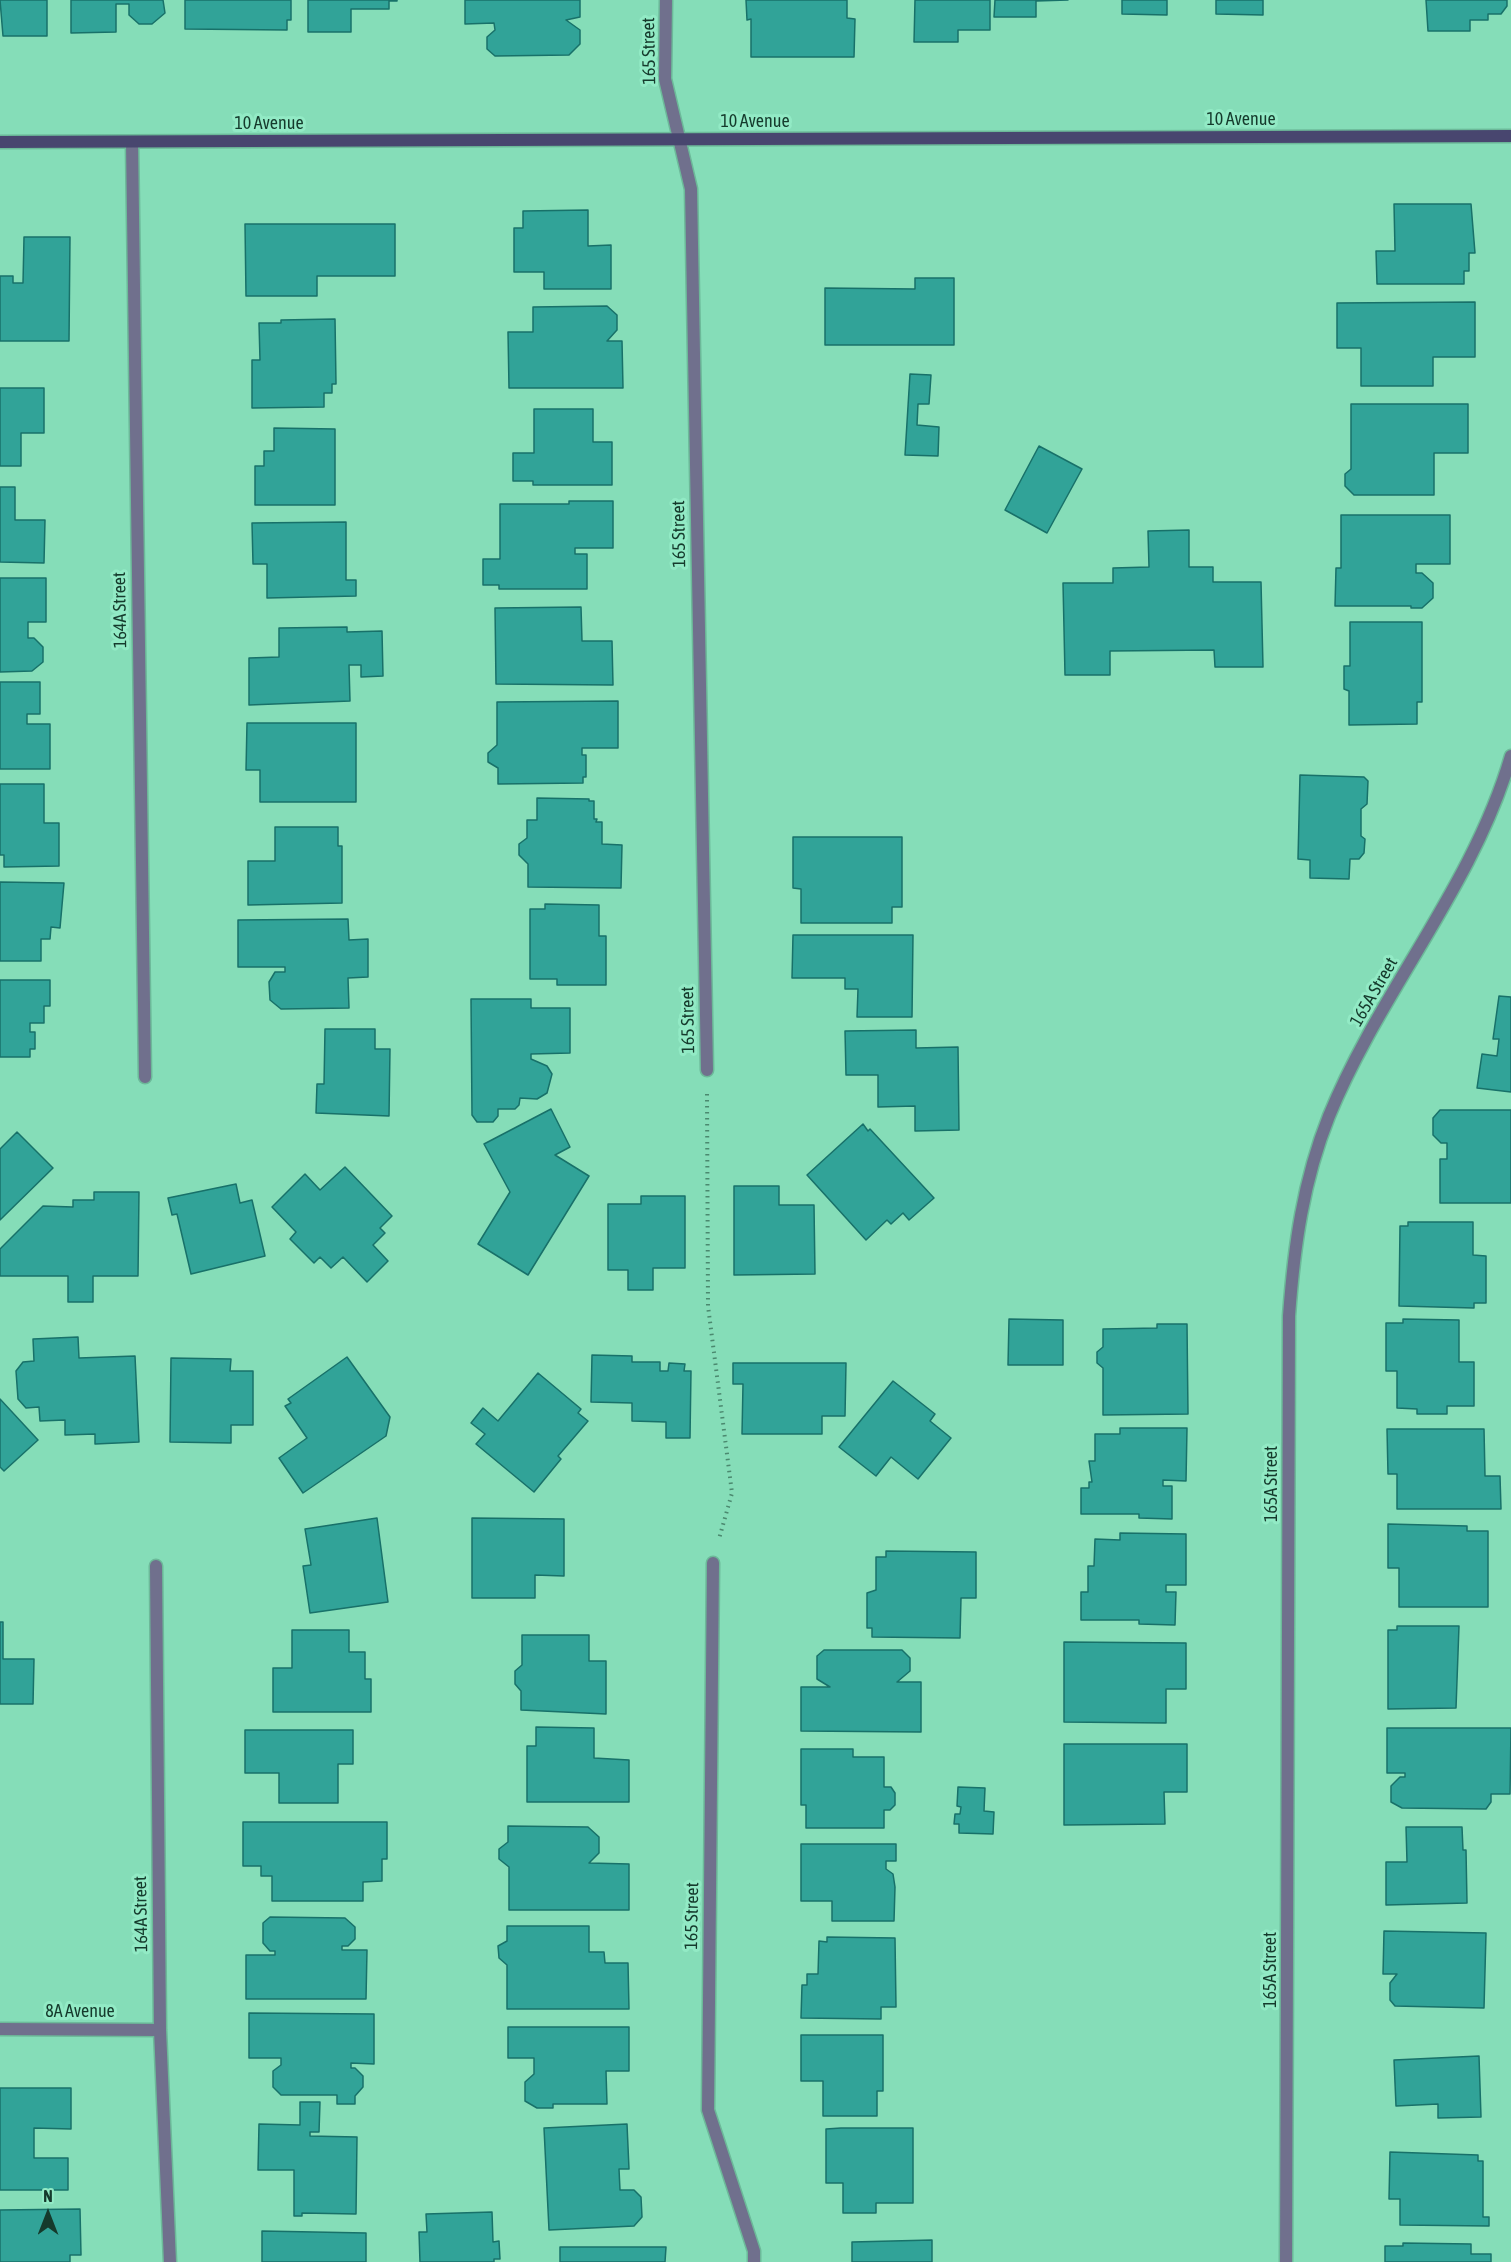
<!DOCTYPE html>
<style>
body{margin:0}
#map{position:relative;width:1511px;height:2262px;overflow:hidden;background:#85ddb8;font-family:"Asap Condensed",sans-serif}
canvas{display:block}
.north{position:absolute;left:18px;top:2184px;width:60px;height:60px;-webkit-text-stroke:4px #92eac5;paint-order:stroke;rotate:0deg;font-size:16px;font-weight:700;line-height:24px;text-align:center;color:#153a2c}
.north::after{content:'';display:block;margin:auto;width:21px;height:27px;background:#153a2c;clip-path:polygon(50% 0,100% 100%,50% 72%,0 100%)}
</style>
<div id="map">
<canvas width="1511" height="2262"></canvas>
<div class="north">N</div>
</div>
<script>
const ctx = document.querySelector('canvas').getContext('2d');
ctx.lineJoin = 'round';
function paint(path, color) {
  ctx.fillStyle = color;
  ctx.fill(path, 'evenodd');
}
function trace(path, color, width, dash) {
  ctx.strokeStyle = color;
  ctx.lineWidth = width;
  ctx.lineCap = dash ? 'butt' : 'round';
  ctx.setLineDash(dash || []);
  ctx.stroke(path);
}
function drawText(font, color, halo, rows, align = 'center') {
  ctx.font = font + ' "Asap Condensed",sans-serif';
  ctx.lineWidth = 6;
  ctx.setLineDash([]);
  ctx.textBaseline = 'middle';
  ctx.strokeStyle = halo;
  ctx.fillStyle = color;
  for (const [text, x, y, turn = 0] of rows) {
    ctx.save();
    ctx.translate(x, y);
    ctx.rotate((+turn || 0) * Math.PI / 180);
    ctx.textAlign = isNaN(turn) ? turn : align;
    if (halo) ctx.strokeText(text, 0, 0);
    ctx.fillText(text, 0, 0);
    ctx.restore();
  }
}
const building = new Path2D(`
 M0,0H47V36H3Z
 M71,0H163L165,13L152,24H139L129,15V4H116V32L71,33Z
 M185,0H291V20H287V30L185,29Z
 M308,0H397V1H389V9H351V32H308Z
 M465,0H580V17L566,20L580,30V44L569,55L495,56L487,49V37L495,30L494,23L465,24Z
 M746,0H847V18L855,19L854,57H751V19L747,20Z
 M915,0H990V30H958V42H914Z
 M995,0H1068L1036,1V17H994Z
 M1122,0H1167V15L1122,14Z
 M1216,0H1263V15L1216,14Z
 M1426,0H1507V6L1501,14H1488V20H1470V31H1428Z
 M1394,204H1471L1475,253H1469V271H1464V284H1377L1376,251H1395Z
 M588,210V246L611,245V289H544V272H514V228H523V211Z
 M245,224H395V276H317V296H246Z
 M24,237H70L69,341H0V276H13V283H23Z
 M915,278H954V345H825V288L915,289Z
 M1475,302V357H1433V386H1361V348H1337V303Z
 M607,306L617,315V330L607,341H622L623,388H509L508,332H533V307Z
 M335,319L336,384H332V393H324V407L252,408V360H260L259,323H281V320Z
 M910,374L931,375L929,404H918L917,425L939,427L938,456L905,455Z
 M0,388H44V433H21V466H0Z
 M1351,404H1468V453H1434V495H1354L1345,486V474L1351,469Z
 M534,409H593V442H612V485H533V481H513V453H534Z
 M274,428L335,429V505H255V466H264V451H274Z
 M1039,446L1082,469L1047,533L1005,510Z
 M0,487H15V520H45L44,563L0,562Z
 M569,501H613V548H575V554H587V589H499V585H483V559H500V504H569Z
 M1341,515H1450V564H1416V573H1422L1433,583V598L1422,608H1411V606H1335L1336,568H1341Z
 M346,522V580H356V596L267,598V564H253L252,523Z
 M1189,530V567H1213V582H1261L1263,667H1215L1214,650L1110,651V675H1065L1063,583H1113V568L1149,567L1148,531Z
 M0,578H46V622H28V638H34L43,647V662L32,671L0,672Z
 M581,607L582,641H612L613,685L496,684L495,608Z
 M1350,622H1422V702H1417V724L1349,725V691L1344,689V666H1350Z
 M347,627V632L382,631L383,676L361,677V665H349L350,701L249,705V658L279,657V628Z
 M0,682H40V714H27V724H50V769H0Z
 M618,701V748H582V755H586V777H583V783L498,784V768L488,762V753L497,745V702Z
 M247,723H356V802H260V770H246Z
 M1300,775L1364,777L1368,781L1367,804L1361,809V836L1365,839L1364,853L1359,859H1350L1349,879L1310,878V860L1298,859Z
 M0,784H44V823H59V866L4,867V855H0Z
 M537,798L589,799V801H594V819H597L596,822H602V844L622,845L621,888L528,887V864L519,855V844L527,838V820H537Z
 M275,827H338V846H342V903L248,905V861H275Z
 M793,837H902V907H892V923H801V889L793,888Z
 M0,882L64,883L60,928L51,927L50,939H41V961H0Z
 M545,904L599,905V936H606V985H557V979H530V909H545Z
 M348,919L349,940L368,939V977L348,978L349,1008L281,1009L270,1000L269,982L275,972H285V967H238V920Z
 M793,935H913L912,1017H857L858,989H845V978H792Z
 M0,980H50V1006H44V1023H30V1032H35V1049H30V1057H0Z
 M1499,996L1511,997V1092L1477,1088L1482,1054L1497,1056L1499,1039H1493Z
 M471,999H531V1008H570V1053L531,1054V1059L547,1066L552,1074L547,1093L537,1099L520,1098L519,1105L515,1109H498V1116L493,1122H477L472,1115Z
 M325,1029H375V1049H390L389,1116L316,1113L317,1084H324Z
 M916,1030V1048L958,1047L959,1130L915,1131V1106L878,1107V1075H846L845,1031Z
 M551,1109L570,1147L555,1155L589,1176L528,1275L478,1244L510,1192L484,1144Z
 M1440,1110H1511V1203H1440V1159H1447V1143H1441L1433,1135V1118Z
 M863,1124L868,1131L870,1129L934,1198L909,1220L903,1213L891,1224L887,1220L866,1240L807,1175Z
 M17,1132L53,1168L0,1220V1149Z
 M345,1167L392,1216L380,1228L385,1233L373,1245L388,1261L367,1282L343,1257L331,1268L320,1257L314,1263L290,1239L296,1232L272,1207L305,1174L320,1190Z
 M236,1184L240,1203L252,1200L265,1256L191,1274L177,1214L172,1215L168,1198Z
 M734,1186H779V1205H814L815,1274L734,1275Z
 M94,1192H139L138,1276H93V1302H68V1276H0V1249L43,1206L73,1207V1200H94Z
 M641,1196H685V1268H653V1290H628V1270H608V1204H641Z
 M1408,1222H1473V1255L1486,1256V1303H1474V1308L1399,1306L1400,1226H1408Z
 M1009,1319L1063,1320V1365H1008Z
 M1403,1319L1459,1320V1362H1474V1406H1447V1414H1417V1409L1397,1408V1371H1386V1323H1403Z
 M1157,1324H1187L1188,1414L1103,1415V1368L1097,1363V1352L1103,1347V1329L1157,1328Z
 M78,1337L79,1358L135,1356L139,1442L95,1444V1434L65,1435V1420L40,1421L39,1407L26,1408L18,1399L16,1371L23,1362L34,1361L33,1339Z
 M592,1355L632,1356V1362H660V1371H668L669,1363L685,1364L684,1371H691L690,1438H666V1422L632,1421V1403L591,1402Z
 M347,1357L390,1417L386,1436L303,1493L279,1458L307,1438L285,1406L291,1403L288,1399Z
 M171,1358L231,1359L230,1371H253V1425H231V1443L170,1442Z
 M733,1363H846L845,1416H822V1434H742L743,1384H733Z
 M538,1373L581,1409L578,1413L588,1421L558,1456L561,1459L534,1492L476,1444L485,1434L471,1423L483,1408L498,1421Z
 M893,1381L935,1414L930,1421L951,1438L918,1479L891,1457L876,1476L839,1447Z
 M0,1399L38,1440L4,1471L0,1467Z
 M1120,1428H1187L1186,1481L1163,1480V1486H1172V1519L1139,1518V1514H1081V1488H1089V1482H1092L1089,1461H1095V1434H1120Z
 M1387,1429H1484L1485,1476H1500L1501,1509H1397V1474H1388Z
 M377,1518L388,1602L310,1613L303,1566L311,1565L305,1529Z
 M472,1518L564,1519V1576L535,1575V1598H472Z
 M1388,1524L1467,1526V1531H1488V1607H1399V1568H1388Z
 M1120,1533L1186,1534V1585H1166V1592H1176L1175,1625L1139,1624V1620H1081V1592H1088V1566H1094L1095,1539L1120,1540Z
 M886,1551L976,1552V1598H961L960,1638L872,1637V1628H867V1593L876,1590V1557H886Z
 M0,1622H3V1659H34L33,1704H0Z
 M1397,1626H1459L1456,1708L1388,1709V1630H1397Z
 M292,1630H349V1652H365V1679H371V1712H273V1668H292Z
 M522,1635H589V1661H606V1714L521,1710V1691L515,1684V1671L522,1665Z
 M1064,1642L1186,1643V1689H1166V1723L1064,1722Z
 M824,1650H902L910,1658V1671L897,1682H921V1732L801,1731V1687H830L817,1679V1656Z
 M536,1727L594,1728V1758L629,1760V1802H527V1746H536Z
 M1387,1728H1511L1510,1794H1491V1802L1486,1809L1402,1808L1391,1802V1786L1400,1777H1405V1773H1387Z
 M245,1730H353V1764H338V1803H279V1773H245Z
 M1064,1744H1187V1792H1164L1165,1824L1064,1825Z
 M801,1749H853V1757H884V1787H891L895,1793V1805L890,1810H884V1828H806V1805H801Z
 M958,1787L985,1788L984,1811L994,1812L993,1834L959,1833V1824H954L955,1814H960L961,1807L957,1806Z
 M243,1822H387V1859H382V1881L363,1882V1901H272V1876H261V1866H243Z
 M508,1826L588,1827L599,1837V1853L589,1863L629,1864V1910H509V1867L499,1859V1849L508,1842Z
 M1406,1827H1462L1463,1850H1466L1467,1903L1386,1905V1862H1407Z
 M801,1844H896V1861H886V1869L893,1874L895,1887L894,1921H832V1901H801Z
 M270,1917L345,1918L355,1927V1939L348,1946H342V1950H367L366,1999H246V1955H275V1951H270L263,1943V1923Z
 M507,1926H589V1952H604L605,1963H628L629,2009H507V1965L499,1958L498,1946L507,1941Z
 M1384,1931L1486,1933L1484,2008L1395,2006L1390,2000V1983L1397,1974H1383Z
 M827,1937L895,1938L896,2007H881V2019L801,2018L802,1985H807V1974H818L819,1941L827,1942Z
 M249,2013L374,2014V2064L351,2063V2068H355L363,2076V2087L355,2096V2104H337V2095H281L273,2087V2071L281,2065V2058H249Z
 M508,2027H629V2071H606L607,2104H553V2108H537L525,2101V2082L534,2074V2058H508Z
 M801,2035H883V2091H877V2116H823V2081H801Z
 M1479,2056L1481,2117L1438,2118V2104L1396,2106L1394,2060Z
 M0,2088H71V2129L34,2128V2158H68V2190H0Z
 M300,2102H320L319,2132H310V2136L357,2137L356,2214L302,2213V2216H294V2170H258L259,2124L300,2125Z
 M627,2124L629,2169H619L620,2190H634L641,2197L642,2217L634,2226L549,2230L544,2128Z
 M841,2128H913V2203H876V2213H843V2183H826V2129Z
 M1390,2152L1478,2155V2161H1483V2217H1489V2226L1400,2225V2199H1389Z
 M80,2209L81,2255H70V2262H0V2210Z
 M492,2212L493,2242L499,2241L500,2259H494V2262H420L419,2232H427L426,2214Z
 M262,2231L366,2233V2262H262Z
 M932,2240V2262H852V2242Z
 M1403,2243L1471,2244V2254H1491V2262H1385V2246H1403Z
 M560,2247H666L665,2262H560Z`);
const path = new Path2D(`
 M707,1094L708,1306L732,1493L719,1539`);
const street = new Path2D(`
 M666,0L665,79L691,189L707,1070
 M132,142L145,1077
 M713,1563L708,2110L754,2251V2262
 M156,1566L160,2030L170,2262
 M0,2029L160,2030
 M1286,2262L1289,1316C1294,1247 1303,1181 1329,1116C1380,991 1473,887 1511,756`);
const secondary = new Path2D(`
 M0,142L1511,136`);
const streetNames = [
 ["165 Street",649,51,-91],
 ["10 Avenue",1241,119],
 ["10 Avenue",755,121],
 ["10 Avenue",269,123],
 ["165 Street",679,534,-91],
 ["164A Street",120,610,-91],
 ["165A Street",1374,992,-60],
 ["165 Street",688,1020,-91],
 ["165A Street",1271,1484,-90],
 ["164A Street",141,1914,-91],
 ["165 Street",692,1916,-89],
 ["165A Street",1270,1970,-90],
 ["8A Avenue",80,2011]
];
paint(building, '#31a398');
trace(building, '#187169', 1.5);
trace(street, '#6cb999', 15);
trace(secondary, '#6cb999', 15);
trace(path, '#4b896f', 4, [1.5, 4.5]);
trace(street, '#70708d', 12);
trace(secondary, '#48466f', 12);
drawText('18px', '#153a2c', '#92eac5', streetNames);
</script>
